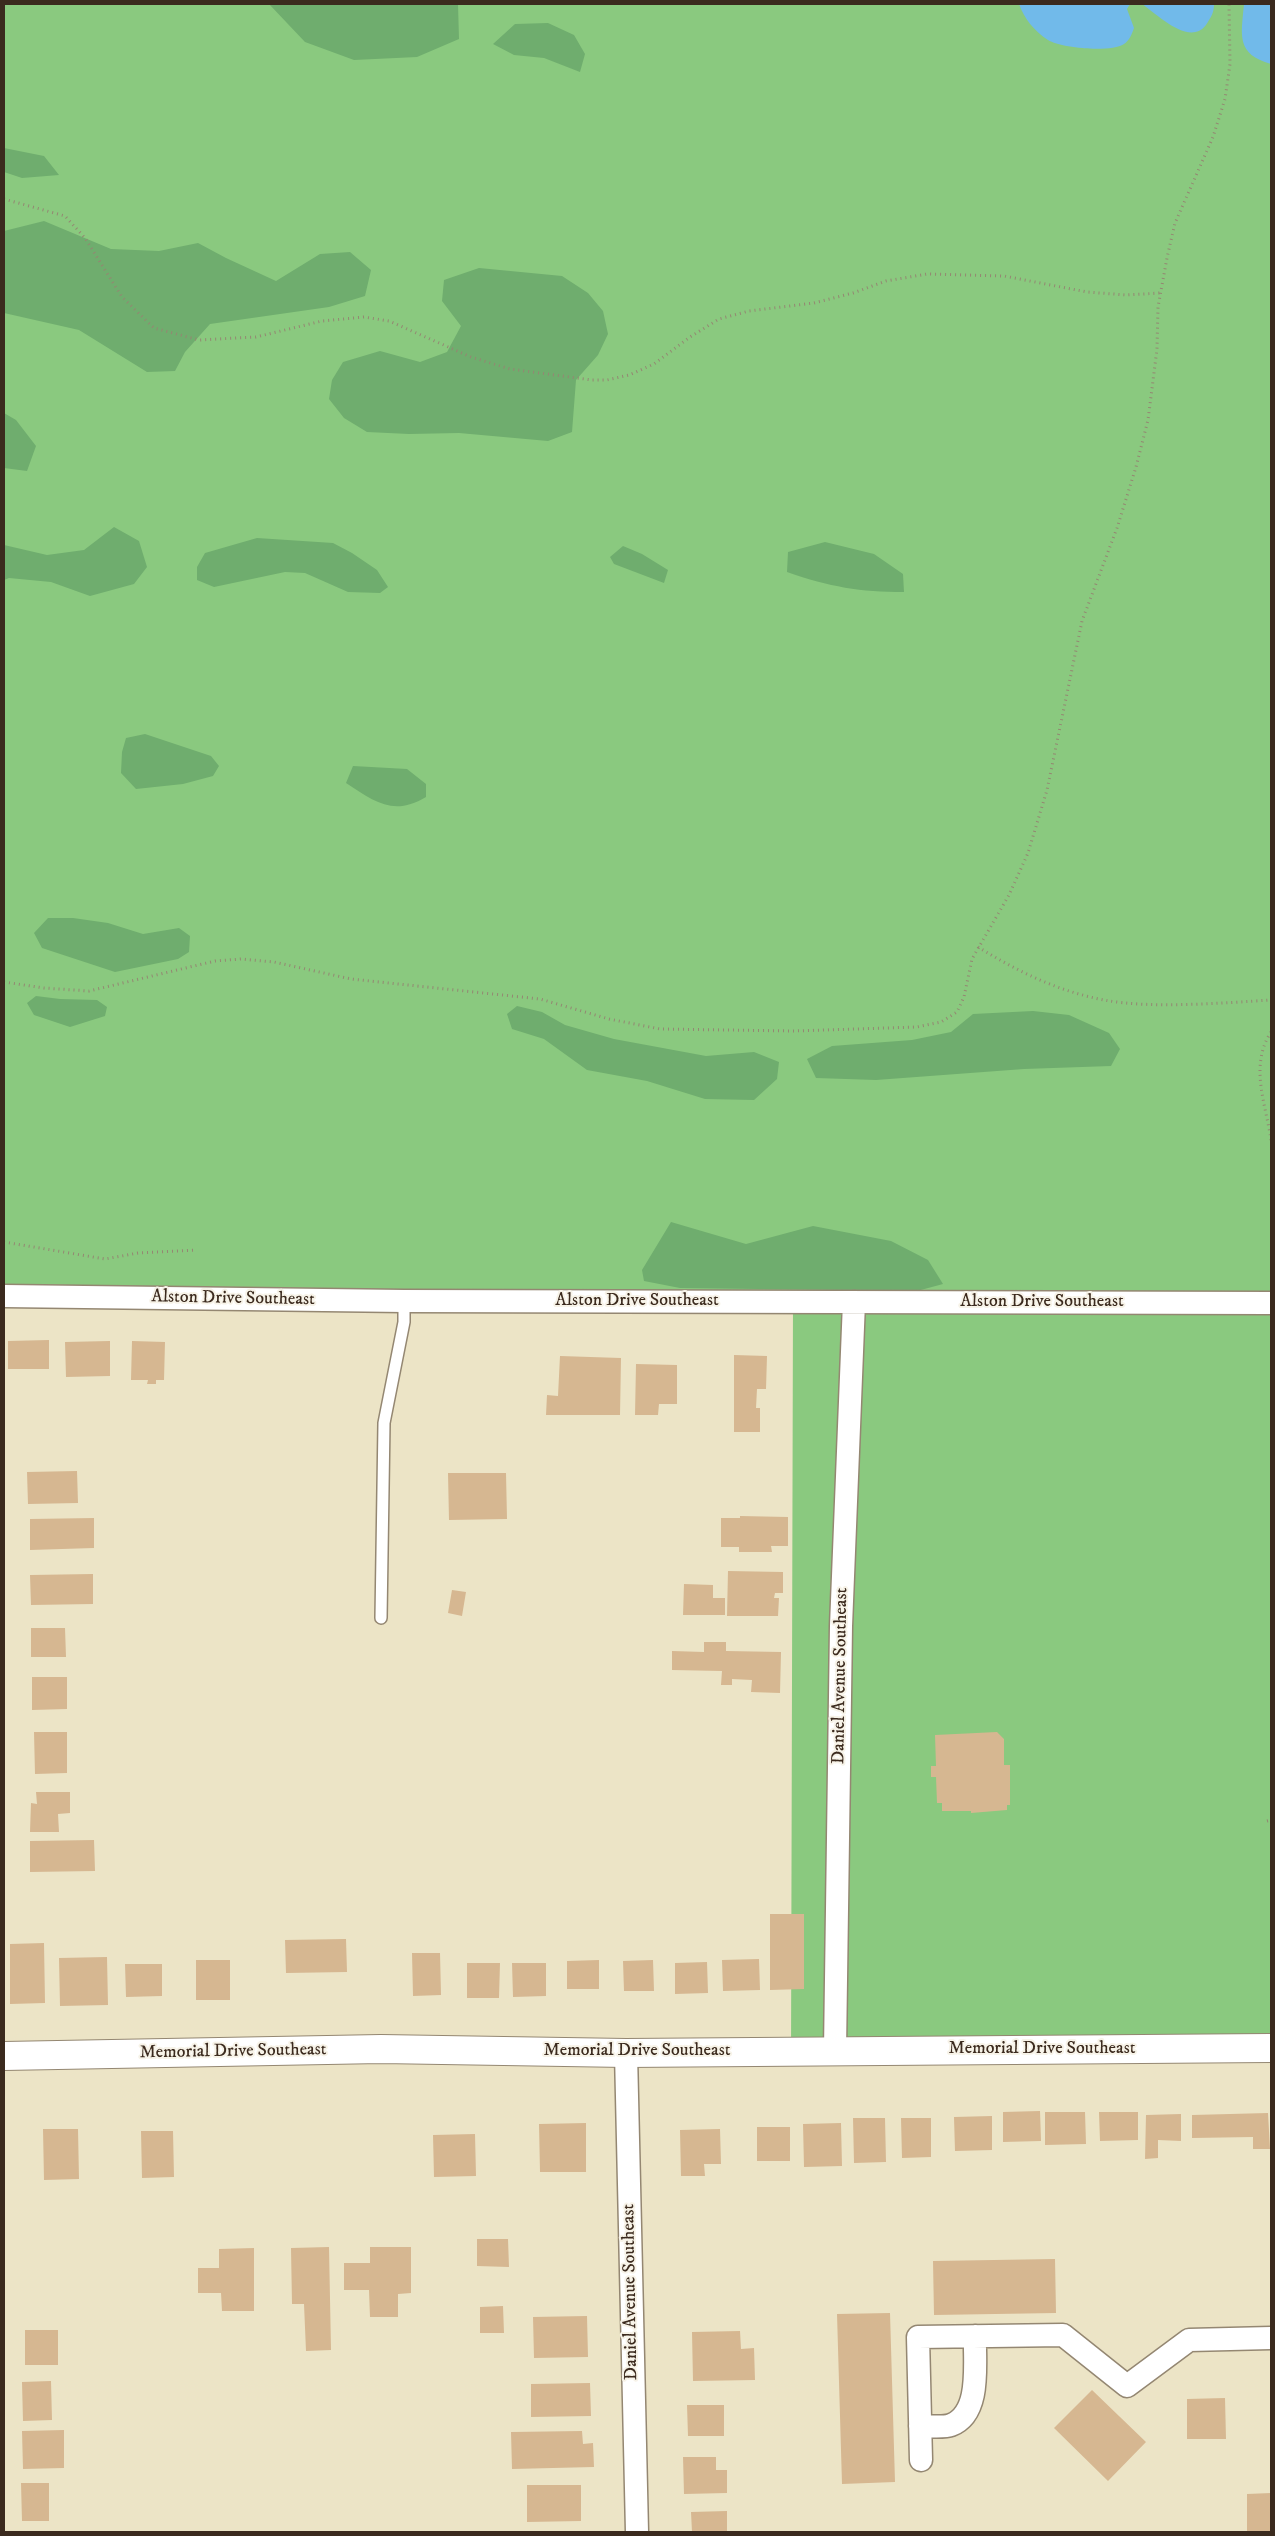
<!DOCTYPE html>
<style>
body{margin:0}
#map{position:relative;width:1275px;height:2536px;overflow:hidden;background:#ece4c6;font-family:"IM FELL DW Pica",serif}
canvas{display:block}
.frame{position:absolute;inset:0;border:5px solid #3b2a1e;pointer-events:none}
</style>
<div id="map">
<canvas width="1275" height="2536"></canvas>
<div class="frame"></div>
</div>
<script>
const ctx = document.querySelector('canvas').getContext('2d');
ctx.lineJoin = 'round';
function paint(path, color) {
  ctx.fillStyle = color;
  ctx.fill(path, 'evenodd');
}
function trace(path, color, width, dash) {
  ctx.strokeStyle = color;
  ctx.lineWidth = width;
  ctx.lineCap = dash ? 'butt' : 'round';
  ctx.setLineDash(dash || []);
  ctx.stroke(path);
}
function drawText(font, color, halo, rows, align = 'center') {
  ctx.font = font + ' "IM FELL DW Pica",serif';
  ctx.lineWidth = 4;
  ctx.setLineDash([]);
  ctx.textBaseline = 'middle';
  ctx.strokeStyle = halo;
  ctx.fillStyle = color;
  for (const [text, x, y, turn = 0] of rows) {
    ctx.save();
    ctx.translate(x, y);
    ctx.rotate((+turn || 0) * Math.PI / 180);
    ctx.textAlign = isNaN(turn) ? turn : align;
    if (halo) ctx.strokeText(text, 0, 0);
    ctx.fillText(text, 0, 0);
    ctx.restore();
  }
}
const green = new Path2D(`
 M4,4H1271V1303L4,1284Z
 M793,1299L1271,1305V2059L791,2061Z`);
const forest = new Path2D(`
 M269,4H458L459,39L417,57L354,60L305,42Z
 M548,23L574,35L585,54L580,72L544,58L514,55L493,44L515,24Z
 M4,148L44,156L59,175L22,178L4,172Z
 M44,221L111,249L159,251L198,243L226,258L276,281L320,254L350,252L371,270L365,296L329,307L210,324L185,352L175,371L147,372L79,330L4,313V231Z
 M479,268L562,276L588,293L603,311L608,334L598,355L576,380L572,432L548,441L459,433L409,434L367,432L344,418L329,399L332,380L343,362L380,351L420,362L447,352L461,326L442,301L444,280Z
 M4,413L16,420L36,446L27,471L4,468Z
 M114,527L139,541L147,567L134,584L90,596L51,582L9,578L4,580V545L47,555L84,550Z
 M257,538L333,543L352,553L377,570L388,587L380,593L348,592L305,573L285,572L214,587L197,580V567L205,553Z
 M825,542L874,554L903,574L904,592C860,592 830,587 787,572L788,552Z
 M623,546L642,554L668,570L664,583L614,564L610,557Z
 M145,734L211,756L219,766L213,776L183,784L136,789L121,773L122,752L126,738Z
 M353,766L407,769L426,784V797C393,817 374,801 346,783Z
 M48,918H73L108,923L143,934L179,928L190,936L189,952L178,959L115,972L42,948L34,933Z
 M36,996L60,999L97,1000L107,1007L105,1016L70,1027L34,1015L27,1003Z
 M517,1006L542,1012L565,1025L614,1039L706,1056L754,1052L779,1062L777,1079L754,1100L705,1099L647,1081L587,1070L544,1039L512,1029L507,1014Z
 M1033,1011L1069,1015L1109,1033L1120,1049L1111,1066L1024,1069L876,1080L816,1078L807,1059L832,1046L912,1040L951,1032L973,1014Z
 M671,1222L746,1244L813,1226L891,1241L928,1260L943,1284L917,1291L680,1288L644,1281L642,1270Z`);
const water = new Path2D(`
 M1019,4H1130L1127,9L1134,28C1132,34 1129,41 1124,44C1110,53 1061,48 1048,40C1034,31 1024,18 1019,4Z
 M1142,4H1214C1214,13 1211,17 1206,25C1189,47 1157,14 1142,4Z
 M1244,4H1271V64C1236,54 1241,36 1244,4Z`);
const building = new Path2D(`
 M49,1340V1369H8V1341Z
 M110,1341V1376L66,1377L65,1342Z
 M132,1341L165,1342L164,1380H156V1384H147L148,1380H131Z
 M734,1355L767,1356L766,1389H757L756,1408H760V1432H734Z
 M560,1356L621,1358L620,1415H546L547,1395L558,1396Z
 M636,1364L677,1365V1404H659L658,1415H635Z
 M77,1471L78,1503L28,1504L27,1472Z
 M448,1473H506L507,1519L449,1520Z
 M740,1516L788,1517V1546H771L772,1552H739V1547H721V1518H740Z
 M94,1518V1548L30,1550V1519Z
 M728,1571L783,1572V1593H775L774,1598H779L778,1616H727Z
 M93,1574V1604L31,1605L30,1575Z
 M684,1584L713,1585V1598H725V1615H683Z
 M452,1590L466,1592L462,1616L448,1613Z
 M31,1628H65L66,1657H31Z
 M704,1642H726V1651L781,1652L780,1693L751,1692L752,1680L732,1679V1685H721L722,1671L672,1670V1651L704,1652Z
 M32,1677H67V1709L32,1710Z
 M34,1732H67V1773L35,1774Z
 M997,1732L1004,1739V1765H1010V1805H1007V1810L971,1813V1811H942V1803H937L936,1777H931V1766H936L935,1735Z
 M36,1792H70V1813L58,1814L59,1832H30L31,1803L37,1804Z
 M94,1840L95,1871L30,1872V1841Z
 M770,1914H804V1989L770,1990Z
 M346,1939L347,1972L286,1973L285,1940Z
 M44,1943L45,2003L10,2004V1944Z
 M412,1953H440L441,1995L413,1996Z
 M107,1957L108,2005L60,2006L59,1958Z
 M759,1959L760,1990L723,1991L722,1960Z
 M196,1960H230V2000H196Z
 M599,1960V1989H567V1961Z
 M653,1960L654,1991H624L623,1961Z
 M707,1962L708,1993L675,1994V1963Z
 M467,1963H500L499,1998H467Z
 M512,1963H546V1996L513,1997Z
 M125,1964H162V1996L126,1997Z
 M1040,2111L1041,2141L1003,2142V2112Z
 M1045,2112H1085L1086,2144L1045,2145Z
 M1099,2112H1138V2140L1100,2141Z
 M1268,2113L1270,2149H1253V2137L1192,2138V2115Z
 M1181,2114V2141L1158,2140V2158L1145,2159L1146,2115Z
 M992,2116V2150L955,2151L954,2117Z
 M853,2118H885L886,2162L854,2163Z
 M901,2118H931V2157L902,2158Z
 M586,2123V2172H540L539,2124Z
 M841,2123L842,2166L804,2167L803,2124Z
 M757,2127H790V2161H757Z
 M43,2129H78L79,2179L44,2180Z
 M720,2129L721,2164H704L705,2176H681L680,2130Z
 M141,2131H173L174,2177L142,2178Z
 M475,2134L476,2176L434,2177L433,2135Z
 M477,2239H508L509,2267L477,2266Z
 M329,2247L331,2350L306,2351L304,2304H292L291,2248Z
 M370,2247H411V2293L398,2294V2317H370L369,2290H344V2263H370Z
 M254,2248V2311H222L221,2293H198V2268H219V2249Z
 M1055,2259L1056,2313L934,2315L933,2261Z
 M503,2306L504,2333H480V2307Z
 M890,2313L895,2482L842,2484L837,2314Z
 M587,2316L588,2357L534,2358L533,2317Z
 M25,2330H58V2365H25Z
 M740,2331L741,2349L754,2348L755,2380L693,2381L692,2332Z
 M51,2381L52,2420L23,2421L22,2382Z
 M590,2383L591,2416L531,2417V2384Z
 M1092,2390L1146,2442L1108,2481L1054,2428Z
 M1225,2398L1226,2439H1187V2399Z
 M687,2405H724V2436H688Z
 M64,2430V2468L23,2469L22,2431Z
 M582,2431L583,2444L593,2443L594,2467L512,2469L511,2432Z
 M683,2457H716V2470H727V2493L684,2494Z
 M21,2483H49V2521H22Z
 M527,2485H581V2521L527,2522Z
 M1271,2493V2532H1247V2494Z
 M727,2511V2532H692L691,2512Z`);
const path = new Path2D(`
 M4,199L65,216L85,238L122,297L154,328L199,340L256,337L322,321L364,317L389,321L471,357L510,369L592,380H607L629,375L654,364L690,337L719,319L749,311L814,303L853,293L886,281L927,274L1004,276L1087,292L1126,295L1160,293
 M978,947C1017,971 1057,991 1104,1000C1151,1009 1222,1003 1271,1000
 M4,982L44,988L89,991L215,961L241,959L274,962L351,979L540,999L609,1019L660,1029L794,1031L917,1027L941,1022L957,1012L964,997L972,959L1009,895L1028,853L1047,790L1082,621L1117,528L1136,467L1148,420L1157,349L1158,307L1167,258L1175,223L1213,137L1225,99L1230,64L1229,4
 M1271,1032C1249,1066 1266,1104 1271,1140
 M4,1242L105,1259L138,1253L196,1250
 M1267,1821L1271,1820`);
const service = new Path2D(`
 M381,1618L384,1423L404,1322V1301`);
const minor = new Path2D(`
 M4,1296L404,1301L1271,1303
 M835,2050L841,1626L854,1302
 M626,2053L637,2532
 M920,2426C929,2426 943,2428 951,2425C982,2413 974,2362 975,2336
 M921,2460L918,2337L1063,2335L1127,2386L1189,2340L1271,2338`);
const primary = new Path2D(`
 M4,2056L381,2049L626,2053L1271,2048`);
const streetNames = [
 ["Alston Drive Southeast",233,1299,1],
 ["Alston Drive Southeast",637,1301],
 ["Alston Drive Southeast",1042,1302],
 ["Daniel Avenue Southeast",841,1676,-89],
 ["Memorial Drive Southeast",1042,2049],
 ["Memorial Drive Southeast",637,2051],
 ["Memorial Drive Southeast",233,2052,-1],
 ["Daniel Avenue Southeast",631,2292,-91]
];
paint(green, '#8ac97f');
paint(forest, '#6fad6e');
paint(water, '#71baea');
paint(building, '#d6b791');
trace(service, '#948772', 14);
trace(minor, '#948772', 25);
trace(primary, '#948772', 30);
trace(path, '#948772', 3, [1, 4]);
trace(service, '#fff', 11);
trace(minor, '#fff', 22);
trace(primary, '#fff', 28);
drawText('18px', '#3b2a1e', '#f7f3e8', streetNames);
</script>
